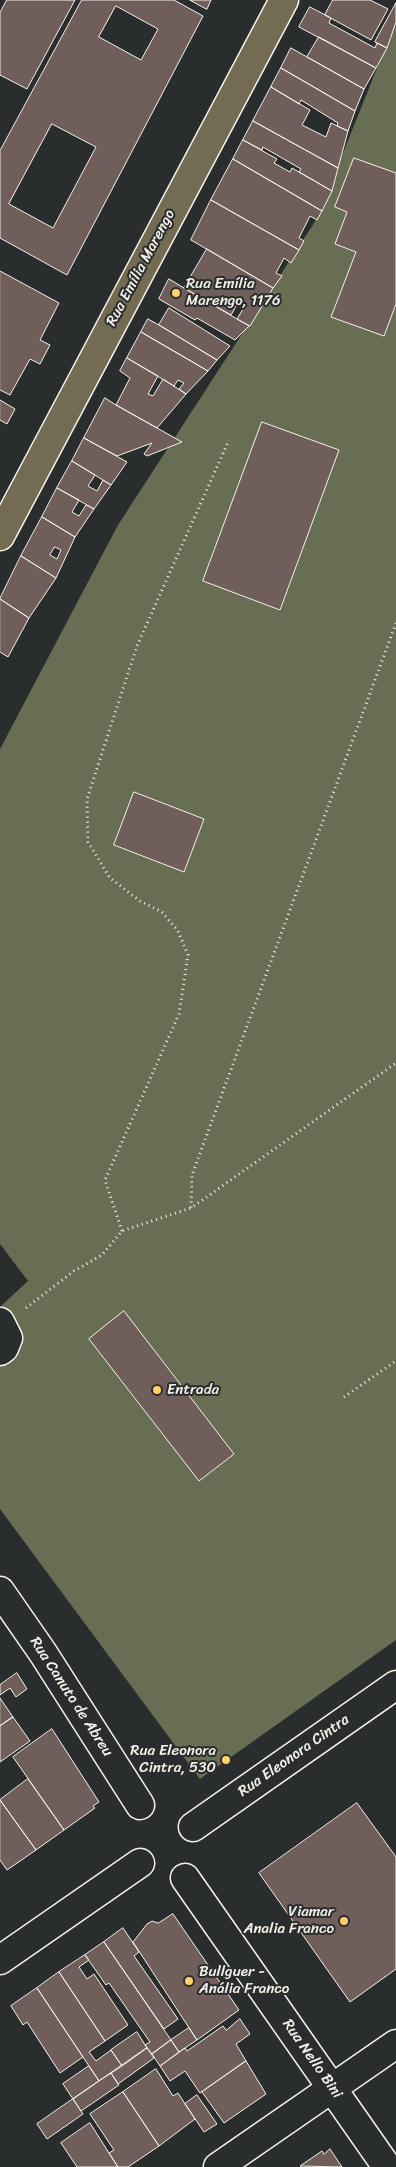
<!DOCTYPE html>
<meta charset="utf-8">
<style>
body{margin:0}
canvas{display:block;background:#2a2d2e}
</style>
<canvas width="396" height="2167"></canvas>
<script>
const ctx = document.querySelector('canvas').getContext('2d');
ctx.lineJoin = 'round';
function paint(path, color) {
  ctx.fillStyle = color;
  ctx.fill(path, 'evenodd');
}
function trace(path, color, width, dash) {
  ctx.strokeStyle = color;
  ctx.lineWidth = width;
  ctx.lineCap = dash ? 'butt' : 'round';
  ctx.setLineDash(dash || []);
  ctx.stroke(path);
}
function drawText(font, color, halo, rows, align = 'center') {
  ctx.font = font + ' Sriracha,sans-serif';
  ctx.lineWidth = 4;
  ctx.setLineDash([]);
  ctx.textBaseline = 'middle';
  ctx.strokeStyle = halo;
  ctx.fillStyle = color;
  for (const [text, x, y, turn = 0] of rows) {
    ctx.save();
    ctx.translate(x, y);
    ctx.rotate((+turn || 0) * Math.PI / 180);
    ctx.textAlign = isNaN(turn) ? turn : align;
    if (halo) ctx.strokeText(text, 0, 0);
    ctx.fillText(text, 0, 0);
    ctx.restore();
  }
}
const green = new Path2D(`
 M396,21V1640L200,1779L0,1509V1307L28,1281L0,1244V749L118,525L316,220Z`);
const building = new Path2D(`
 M7,0H75L27,89L0,75V13Z
 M82,0H174L203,16L67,275L0,238V151ZM116,6L158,29L141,60L99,37ZM52,124L96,147L53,228L9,204Z
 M190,0H211L207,9Z
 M333,0H370L388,9L371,40L325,15Z
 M396,3V22L387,48L375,42Z
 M310,7L331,18L329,23L375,48L377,43L387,48L376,68L299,27Z
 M319,37L376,68L364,89L307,57Z
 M291,48L364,89L355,111L281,68Z
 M281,68L355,111L348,131L337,126L338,123L301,100L299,104L271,87Z
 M271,87L310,110L302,125L326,137L331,123L348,131L338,168L253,121Z
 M253,121L338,168L332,191L299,172L301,169L263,147L262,150L243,140Z
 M243,140L277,159L274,163L290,172L292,168L332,191L322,211L233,159Z
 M354,158L396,173V304L384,336L331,317L356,252L335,244L347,212L335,207Z
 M233,159L322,211L317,220L310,216L299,238L304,241L299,250L211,200Z
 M211,200L299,250L291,263L284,258L276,273L282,276L273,288L191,240Z
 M207,249L273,288L250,326L237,319L246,304L239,301L231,315L184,288Z
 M0,271L59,303L40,340L50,345L40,364L30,359L10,395L0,390Z
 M169,279L184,288L249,326L235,340L197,318L195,320L159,299Z
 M169,308L230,346L217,360L159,325Z
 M148,319L159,325L217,360L208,371L141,332Z
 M141,332L208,371L186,394L179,389L184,383L178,380L174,386L127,358Z
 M127,358L158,376L148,394L153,396L163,379L186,394L157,428L116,405L130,378L120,371Z
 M105,398L116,405L182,442L147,456L144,454L152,443L117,456L84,438Z
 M0,400L15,409L7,424L0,420Z
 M262,422L339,450L280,610L203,581Z
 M84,438L127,462L111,485L72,461Z
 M72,461L95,475L88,486L97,491L103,480L111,485L94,509L57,488Z
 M57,488L79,500L72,512L79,516L86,505L94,509L75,537L42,517Z
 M42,517L75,537L56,578L21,556ZM55,547L61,550L57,559L50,555Z
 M21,556L56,578L29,618L0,599Z
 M0,599L29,618L8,657L0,652Z
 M134,792L204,819L184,872L114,845Z
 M124,1311L234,1454L199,1481L89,1339Z
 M17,1673L27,1689L16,1697L10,1688L0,1695V1685Z
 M0,1698L13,1717L0,1726Z
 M13,1717L30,1741L0,1762V1726Z
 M52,1729L99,1802L93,1806L95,1808L64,1830L13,1757Z
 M28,1779L64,1830L36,1850L0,1800Z
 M0,1800L36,1850L7,1870L0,1860Z
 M357,1803L396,1857V1969L350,2002L259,1873Z
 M173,1914L239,2010L197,2040L133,1942L147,1924L152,1921L158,1923Z
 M123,1928L139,1952L134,1956L178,2019L164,2029L104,1942Z
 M104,1942L171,2040L152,2054L145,2045L150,2042L109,1983L106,1985L85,1955Z
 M85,1955L89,1960L79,1967L87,1979L94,1974L128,2025L105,2041L59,1972Z
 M59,1972L105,2041L89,2052L96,2061L111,2050L122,2066L99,2081L37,1988Z
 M37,1988L83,2057L60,2073L27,2022L23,2025L11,2006Z
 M240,2019L250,2034L236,2044L246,2061L200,2093L185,2071L170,2081L160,2066L185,2048L187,2051L223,2026L226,2030Z
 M189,2028L197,2040L179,2052L171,2040Z
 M137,2032L147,2048L122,2066L111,2050Z
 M171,2040L179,2052L160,2066L152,2054Z
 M147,2048L154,2058L118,2084L111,2073Z
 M246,2061L266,2094L224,2123L202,2092Z
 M89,2066L99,2081L73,2099L63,2084Z
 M156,2069L173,2096L178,2093L195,2119L159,2146L123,2092Z
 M111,2073L119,2085L81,2111L73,2099Z
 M123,2092L159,2146L128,2167H118L109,2153L114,2150L90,2114Z
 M197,2095L217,2124L204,2132L185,2104Z
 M73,2099L83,2114L47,2139L37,2124Z
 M90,2123L109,2153L118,2167H77L61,2143Z
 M330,2149L342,2167L300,2166L322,2151L324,2154Z`);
const path = new Path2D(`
 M396,623L192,1175L191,1208L396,1063
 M122,1231L105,1180L179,1014L188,955L178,931L162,912L140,901L110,878L88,842L87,799L137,646L229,440
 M26,1308L74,1271L102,1255L122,1231L191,1208
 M344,1397L396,1361`);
const minor = new Path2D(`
 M0,1322L8,1338L4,1348L0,1351
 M0,1591L43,1653L140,1805
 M193,1827L396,1685
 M185,1878L387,2167
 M0,1960L140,1863
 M218,2167L396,2044`);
const major = new Path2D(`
 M0,536L284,0`);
const markers = [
 [176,293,5,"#ffd166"],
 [157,1390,5,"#ffd166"],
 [226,1760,5,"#ffd166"],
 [344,1921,5,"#ffd166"],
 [189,1981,5,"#ffd166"]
];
const streetNames = [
 ["Rua Emília Marengo",141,268,-62],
 ["Rua Canuto de Abreu",71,1697,57],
 ["Rua Eleonora Cintra",294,1756,-35],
 ["Rua Nello Bini",312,2059,55]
];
const poiNames = [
 ["Rua Emília",186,284],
 ["Marengo, 1176",186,301],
 ["Entrada",167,1390],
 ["Rua Eleonora",216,1751,"right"],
 ["Cintra, 530",216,1768,"right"],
 ["Viamar",334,1912,"right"],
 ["Analia Franco",334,1929,"right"],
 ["Bullguer -",199,1972],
 ["Anália Franco",199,1989]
];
paint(green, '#676e53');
paint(building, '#705e5a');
trace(building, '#f4f1e8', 1);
trace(minor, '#f4f1e8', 31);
trace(major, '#f4f1e8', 31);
trace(path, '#f4f1e8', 3, [1, 4]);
trace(minor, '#2a2d2e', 28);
trace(major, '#736b52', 28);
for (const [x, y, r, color] of markers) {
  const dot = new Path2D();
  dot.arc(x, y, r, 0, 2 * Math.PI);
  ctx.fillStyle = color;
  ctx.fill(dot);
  trace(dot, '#2a2d2e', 2);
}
drawText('15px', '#f4f1e8', '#2a2d2e', streetNames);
drawText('15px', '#f4f1e8', '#2a2d2e', poiNames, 'left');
</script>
